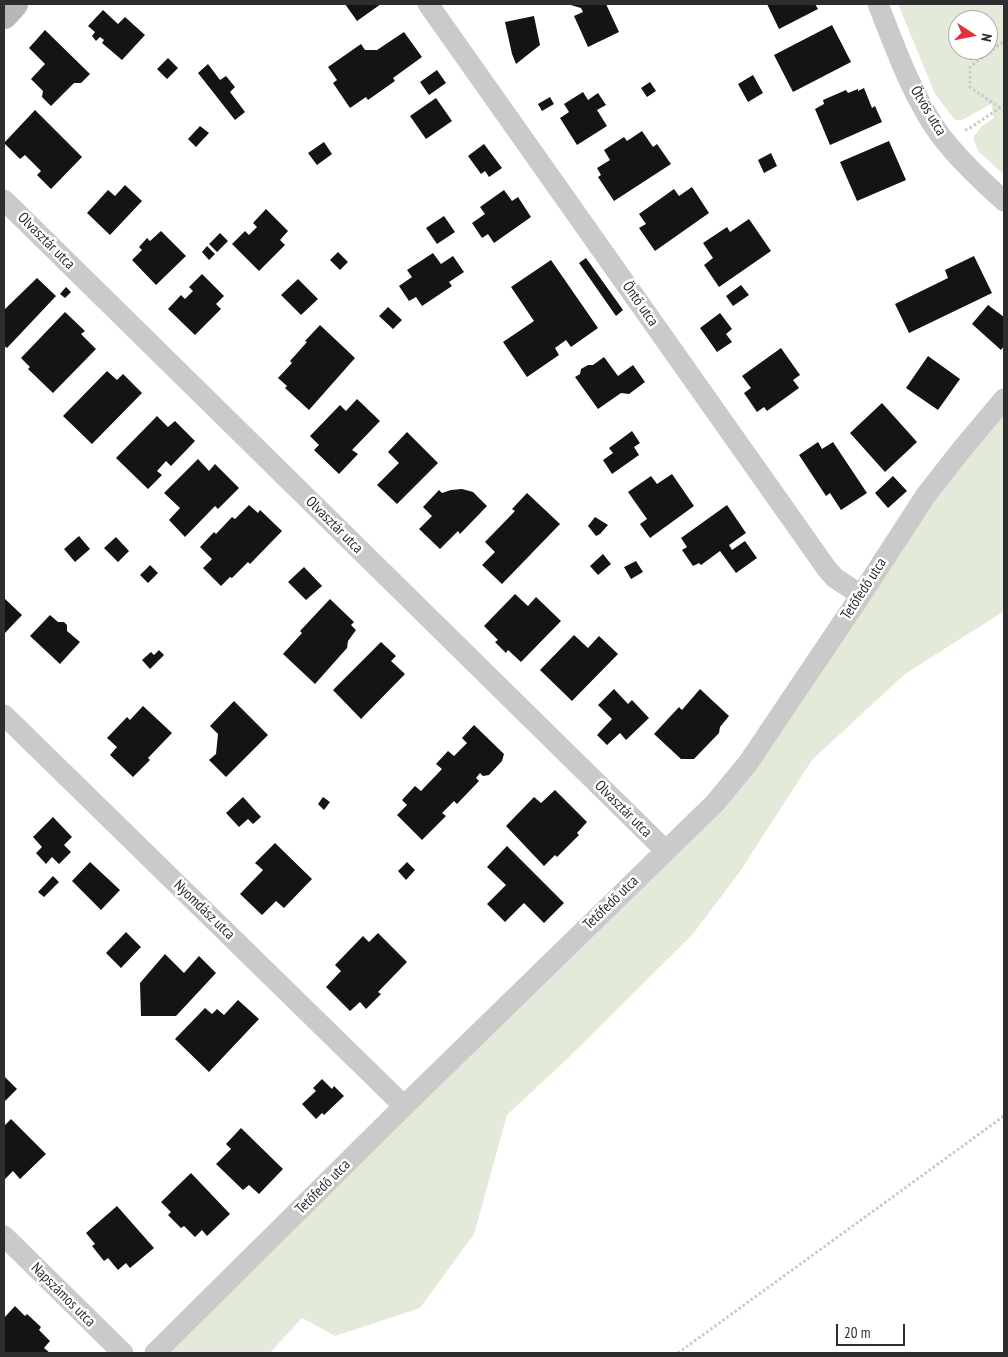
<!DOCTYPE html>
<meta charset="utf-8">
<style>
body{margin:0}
#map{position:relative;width:1008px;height:1357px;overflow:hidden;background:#fff;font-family:"PT Sans Narrow",sans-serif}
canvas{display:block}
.frame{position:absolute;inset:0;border:5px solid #2d2d2d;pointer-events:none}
.north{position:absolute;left:948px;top:10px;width:50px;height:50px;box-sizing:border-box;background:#fff;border:1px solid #ababab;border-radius:50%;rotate:101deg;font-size:14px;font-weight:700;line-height:20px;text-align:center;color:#2d2d2d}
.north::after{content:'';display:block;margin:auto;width:18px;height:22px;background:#e1323c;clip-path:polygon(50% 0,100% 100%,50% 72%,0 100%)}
.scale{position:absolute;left:836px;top:1324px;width:69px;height:22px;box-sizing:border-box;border:2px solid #2d2d2d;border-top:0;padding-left:6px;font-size:15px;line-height:18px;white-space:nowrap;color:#2d2d2d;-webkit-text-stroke:4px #fff;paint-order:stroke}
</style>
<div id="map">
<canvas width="1008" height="1357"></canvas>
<div class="frame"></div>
<div class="north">N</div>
<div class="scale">20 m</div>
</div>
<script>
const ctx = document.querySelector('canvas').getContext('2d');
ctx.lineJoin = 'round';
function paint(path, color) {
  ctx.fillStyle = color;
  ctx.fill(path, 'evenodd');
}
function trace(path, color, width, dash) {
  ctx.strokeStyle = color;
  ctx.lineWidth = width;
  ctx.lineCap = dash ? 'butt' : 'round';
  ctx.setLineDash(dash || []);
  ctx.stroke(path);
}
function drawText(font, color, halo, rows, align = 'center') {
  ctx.font = font + ' "PT Sans Narrow",sans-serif';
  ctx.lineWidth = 5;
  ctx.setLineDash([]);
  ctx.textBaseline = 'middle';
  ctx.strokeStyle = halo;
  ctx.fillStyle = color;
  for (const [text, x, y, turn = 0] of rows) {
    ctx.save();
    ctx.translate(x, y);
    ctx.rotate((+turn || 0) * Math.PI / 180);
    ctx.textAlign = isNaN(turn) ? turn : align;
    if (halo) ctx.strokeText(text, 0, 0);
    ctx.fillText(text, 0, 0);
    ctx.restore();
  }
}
const green = new Path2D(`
 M898,4H1004V175L978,151L973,138L981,127L994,118L991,104L962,120H955L935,94ZM958,20H988V50H958Z
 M1004,399V611L905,674L812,760L739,873L692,935L566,1060L507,1115L474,1234L420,1308L335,1336L302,1318L270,1353H155L715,803Z`);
const building = new Path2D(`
 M345,4H381L357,21Z
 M567,4H595L596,5L606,4L619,32L588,47L574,16L583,12L581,8Z
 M767,4H815L818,9L779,29Z
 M103,10L118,24L125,17L145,35L122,60L102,43L104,40L100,37L96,41L92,36L95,32L88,26Z
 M534,16L540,45L516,64L512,54L505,22Z
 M832,25L851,62L793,92L774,55Z
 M45,30L90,74L81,83H74L51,106L42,97L43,91L31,79L45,64L29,48Z
 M404,32L422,57L393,78L395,81L368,100L366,97L350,108L333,83L337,80L328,67L361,44L365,50H377Z
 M168,58L178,68L167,79L157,69Z
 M208,64L220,80L226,76L235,87L230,92L245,112L235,120L198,73Z
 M437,70L446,83L429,95L420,82Z
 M753,75L763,93L748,102L738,84Z
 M650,82L656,91L647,97L641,88Z
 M864,88L872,108L875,106L882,122L830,145L815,109L824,104L823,100L846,90L848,93L858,89V91Z
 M583,92L588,100L598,93L606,105L597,110L607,126L577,145L560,118L569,112L564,104Z
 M550,97L554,104L542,111L538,104Z
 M436,98L452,121L426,139L410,116Z
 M35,110L82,157L51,189L37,175L41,171L25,155L20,159L4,143Z
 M200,126L209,133L196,147L188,139Z
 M642,131L653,147L657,144L671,164L614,201L598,177L601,175L597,168L610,160L604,150L624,137L627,141Z
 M889,141L906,180L857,201L840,162Z
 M324,142L332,154L317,165L308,153Z
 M484,144L502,168L489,177L485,171L481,174L468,156Z
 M771,153L777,166L764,173L758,160Z
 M125,185L142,201L110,235L87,213L108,190L115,196Z
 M692,187L709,213L655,251L639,228L646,224L639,214L674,189L679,196Z
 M504,190L512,201L518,197L531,217L494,243L488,234L482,238L472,223L485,214L480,207Z
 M266,209L288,231L280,240L285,245L259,271L232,244L245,231L249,235L257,227L253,223Z
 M444,216L455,232L437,244L426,228Z
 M749,219L771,251L719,287L704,265L713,258L703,243L727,227L730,232Z
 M161,231L186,256L156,285L132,260L142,250L139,247L147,238L150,241Z
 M220,233L228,241L217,252L209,244Z
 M207,246L215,254L209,260L202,252Z
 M338,252L348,262L340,270L330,260Z
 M433,253L441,264L453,256L464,272L449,282L452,286L422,306L416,297L409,301L399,286L412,277L407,270Z
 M974,256L992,293L909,333L895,304L948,278L945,270Z
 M586,258L623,310L616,316L579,263Z
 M551,260L598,328L571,347L566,340L555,348L559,355L527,377L503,342L534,321L511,287Z
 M202,274L224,296L216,304L221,309L195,335L168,309L181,295L185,299L193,291L189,287Z
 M37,278L56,296L7,348L4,346V310Z
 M298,279L318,299L301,315L281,295Z
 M741,285L749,295L733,306L726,296Z
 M66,287L71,292L65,298L60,294Z
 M988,305L1004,317V346L1001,350L972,324Z
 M388,307L402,320L393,329L379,316Z
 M65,312L85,331L81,334L96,349L53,393L28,369L30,367L21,358Z
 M720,313L732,329L726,334L732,342L717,352L700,328Z
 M320,325L355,358L309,410L285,388L287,386L278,378L292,363L290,361L307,342L305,341Z
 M781,348L800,375L793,380L799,388L767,411L764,407L757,412L744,393L751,388L742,376Z
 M928,356L960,379L938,410L906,388Z
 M604,357L618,376L633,365L645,382L629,394L621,393L598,409L575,377L580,374L581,369L588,365H593Z
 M107,371L117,380L123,374L142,393L92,444L63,416Z
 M357,399L380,421L352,450L358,454L339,474L314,450L319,445L310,436L340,405L346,411Z
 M882,403L917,442L885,472L850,433Z
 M157,416L168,427L175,421L195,441L171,466L166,461L157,471L162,475L148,489L116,458Z
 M632,431L640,443L634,447L639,455L612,474L603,460L613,453L609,448Z
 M407,432L438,463L397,504L377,485L399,463L388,452Z
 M818,442L822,449L833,442L867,493L841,510L830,493L826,496L799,455Z
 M198,459L209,471L215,464L239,488L218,509L215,506L185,537L169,520L180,508L164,493Z
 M672,474L694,506L650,538L640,524L647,519L628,492L651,476L657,484Z
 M893,476L907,491L888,508L875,493Z
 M462,489L473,492L487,506L460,534L458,531L440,549L419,529L432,516L423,507L439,490L442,493L451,490Z
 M527,493L560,524L502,584L482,565L495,552L485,542L515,511L512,509Z
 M249,505L258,513L260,510L282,531L250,564L248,562L232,578L230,577L221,586L203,568L212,559L200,547L214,532L216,534L232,517L235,519Z
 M727,505L746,533L729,545L732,550L745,541L757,558L736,573L720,551L701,565L699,563L693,566L682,550L687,547L681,538Z
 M595,517L608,525L600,534L596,536L588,526Z
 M79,536L90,549L75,562L64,549Z
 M116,537L129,551L118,562L104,548Z
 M603,554L611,564L598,575L590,566Z
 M636,561L643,572L631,579L624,567Z
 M150,565L158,573L148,583L140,575Z
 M304,567L322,586L306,600L288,582Z
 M515,594L528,606L536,597L561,621L521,662L508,650L506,653L495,642L498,640L484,626Z
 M4,598L22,615L4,634Z
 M330,599L354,622L351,625L356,630L348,641L347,648L315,684L283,654L302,633L300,631Z
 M50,615L58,622H64L67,625V631L80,642L60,664L30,636Z
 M574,635L588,648L599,636L618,654L572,701L540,670Z
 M381,642L396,656L391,661L405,674L361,719L333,690Z
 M159,650L164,655L150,669L142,660L151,652L154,655Z
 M614,689L628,704L632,700L649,718L626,740L620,733L607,745L597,735L612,719L598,705Z
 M700,689L729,716L720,727L719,733L694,759H681L654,734L679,707L682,710Z
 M234,701L268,735L226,777L209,760L216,754L218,734L210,726Z
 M143,706L172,733L148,758L150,760L133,777L110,755L117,747L107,738L127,717L130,720Z
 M474,725L504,754L502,761L489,775L483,776L480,773L476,778L479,781L457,804L454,801L442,813L446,816L422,840L397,815L407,805L402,800L415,786L421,791L442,769L436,764L448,751L454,756L467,743L462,738Z
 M555,790L587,822L577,833L579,835L557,857L555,855L544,866L506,826L534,797L541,803Z
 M243,797L261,817L253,824L248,819L239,827L226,813Z
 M323,797L330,802L324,810L318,804Z
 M53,817L72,837L64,845L71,852L59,864L52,857L46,864L36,853L42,847L33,837Z
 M275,843L312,879L284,908L276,901L262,915L240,894L263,870L255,863Z
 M507,846L564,903L544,923L524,903L505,922L487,904L506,885L487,867Z
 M90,862L120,890L101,910L72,881Z
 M407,862L415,870L406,880L398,871Z
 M53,876L59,882L44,897L38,892Z
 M126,932L141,947L121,968L106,953Z
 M378,933L407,962L378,992L381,994L366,1009L360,1002L350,1011L326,987L341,971L335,965L363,936L369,942Z
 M165,954L184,973L199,956L216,973L176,1016H141L140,983Z
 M238,1000L259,1019L209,1072L175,1039L205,1008L212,1014L217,1009L224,1015Z
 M4,1076L17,1089L4,1102Z
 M322,1079L332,1089L334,1086L344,1096L324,1115L322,1113L316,1119L302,1104L316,1091L313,1088Z
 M11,1119L46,1154L20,1179L13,1171L4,1180V1126Z
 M241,1128L283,1169L259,1194L249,1185L243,1190L216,1164L231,1149L226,1144Z
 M191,1173L230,1214L207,1236L202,1230L195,1237L184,1226L181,1228L168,1215L171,1212L161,1202Z
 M117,1206L154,1248L130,1268L126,1263L118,1270L108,1258L104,1261L92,1246L95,1244L86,1233Z
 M15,1306L25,1316L27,1314L41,1327L39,1330L50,1341L44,1348L50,1353H4V1318Z`);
const path = new Path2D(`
 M1000,108L970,87V67L1004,41
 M965,130L970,128L1004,105
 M678,1353L1004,1116`);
const street = new Path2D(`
 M428,4L827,569L835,578L861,595
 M878,4C895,47 911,93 938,132C957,158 981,180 1004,201
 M4,200L665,850
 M4,715L404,1106
 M4,1236L123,1353
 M155,1353L404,1106L715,803L748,763L861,595L926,495L962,449L1004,399`);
const secondary = new Path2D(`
 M4,15L14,4`);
const streetNames = [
 ["Ötvös utca",928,111,59],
 ["Olvasztár utca",46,241,45],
 ["Öntő utca",640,304,55],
 ["Olvasztár utca",334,525,45],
 ["Tetőfedő utca",864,589,-57],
 ["Olvasztár utca",623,809,45],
 ["Tetőfedő utca",611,903,-44],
 ["Nyomdász utca",204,910,44],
 ["Tetőfedő utca",323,1187,-45],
 ["Napszámos utca",63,1295,45]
];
paint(green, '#e3eada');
paint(building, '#141414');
trace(path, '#cacaca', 3, [2.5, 2.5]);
trace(street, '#cacaca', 21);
trace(secondary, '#b7b7b7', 28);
drawText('15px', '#2d2d2d', '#fff', streetNames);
</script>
